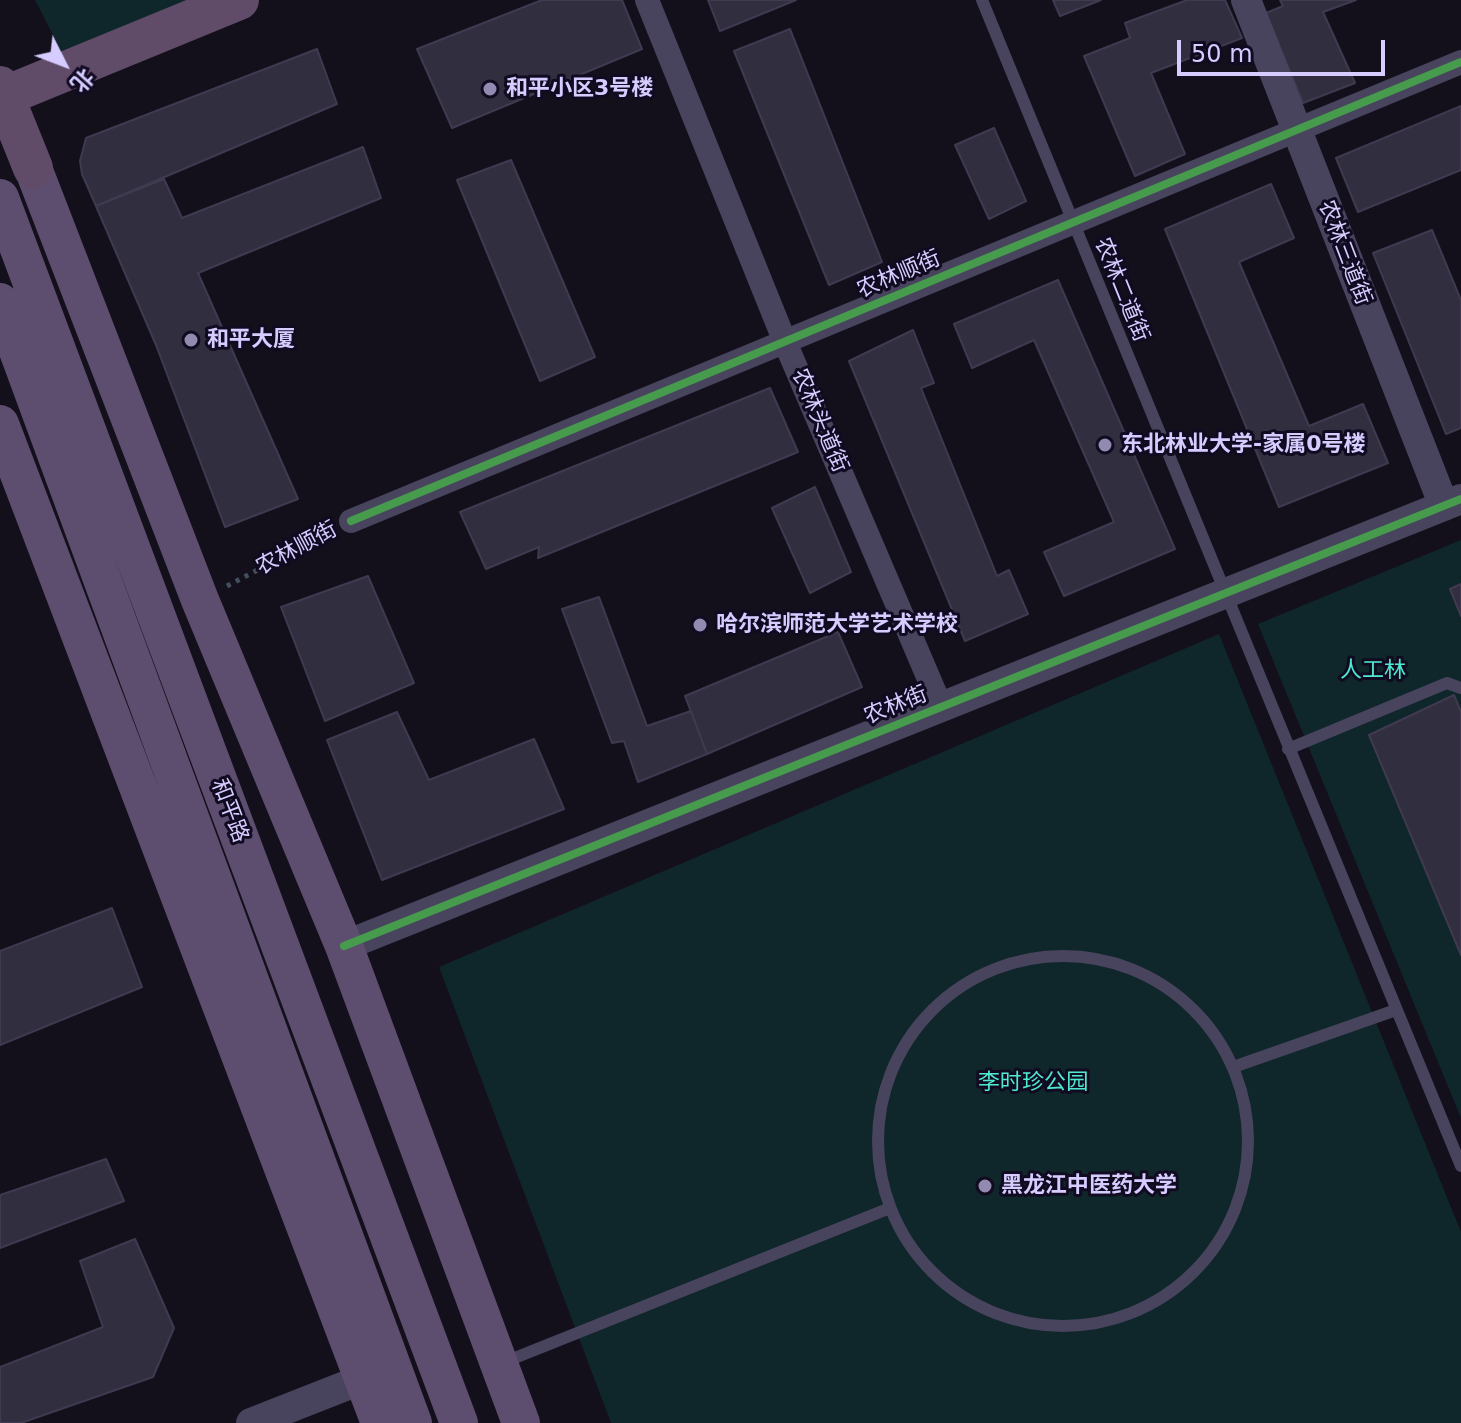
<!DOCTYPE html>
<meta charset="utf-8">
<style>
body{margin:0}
#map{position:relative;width:1461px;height:1423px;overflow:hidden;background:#13101c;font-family:"DejaVu Sans","Noto Sans SC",sans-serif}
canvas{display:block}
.north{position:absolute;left:24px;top:24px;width:80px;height:80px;-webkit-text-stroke:6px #110b21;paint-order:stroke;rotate:132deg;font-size:22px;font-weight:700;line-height:32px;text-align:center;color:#d6ccff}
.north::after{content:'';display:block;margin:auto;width:28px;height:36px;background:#d6ccff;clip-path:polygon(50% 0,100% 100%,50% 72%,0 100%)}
.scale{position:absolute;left:1177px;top:40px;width:208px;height:36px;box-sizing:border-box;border:4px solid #d6ccff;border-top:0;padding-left:10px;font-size:24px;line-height:28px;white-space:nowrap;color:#d6ccff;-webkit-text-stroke:6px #110b21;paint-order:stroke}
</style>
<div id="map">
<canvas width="1461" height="1423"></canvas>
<div class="north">北</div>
<div class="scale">50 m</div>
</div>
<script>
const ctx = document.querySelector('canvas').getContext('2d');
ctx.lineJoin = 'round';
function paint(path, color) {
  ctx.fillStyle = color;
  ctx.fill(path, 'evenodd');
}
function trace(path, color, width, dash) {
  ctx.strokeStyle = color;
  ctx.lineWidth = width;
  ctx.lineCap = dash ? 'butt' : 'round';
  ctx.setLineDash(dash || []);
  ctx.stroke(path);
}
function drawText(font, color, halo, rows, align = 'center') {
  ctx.font = font + ' "DejaVu Sans","Noto Sans SC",sans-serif';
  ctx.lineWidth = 6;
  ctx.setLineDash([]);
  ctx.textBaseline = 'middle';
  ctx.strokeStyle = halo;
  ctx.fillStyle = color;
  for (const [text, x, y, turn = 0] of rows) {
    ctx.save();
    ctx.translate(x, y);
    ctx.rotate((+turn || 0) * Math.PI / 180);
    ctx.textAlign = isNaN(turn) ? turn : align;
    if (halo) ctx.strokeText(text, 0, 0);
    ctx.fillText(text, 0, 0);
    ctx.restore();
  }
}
const green = new Path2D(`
 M35,0H234L70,68Z
 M1461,540V1118L1258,624Z
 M1219,634L1461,1232V1423H611L439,967Z`);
const building = new Path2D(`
 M542,0H622L642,49L452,128L417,49Z
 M708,0H796L720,31Z
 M1053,0H1101L1060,16Z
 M1187,0H1225L1242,38L1151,73L1185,154L1135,176L1084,56L1130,38L1125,23Z
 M1280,0H1356L1323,12L1355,83L1303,103L1266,13L1283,6Z
 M790,29L882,262L829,285L734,51Z
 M317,49L337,104L96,206L82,174L80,161L86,138Z
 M1461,106V170L1358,212L1336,158Z
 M994,128L1026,201L989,219L955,145Z
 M363,147L381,198L198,273L298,499L225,527L156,345L96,206L164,179L182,218Z
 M511,160L595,357L540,381L457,180Z
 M1271,184L1294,238L1239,262L1309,426L1363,404L1388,463L1279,507L1165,229Z
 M1432,230L1461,300V428L1446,434L1373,253Z
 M1058,280L1175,549L1064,596L1044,552L1114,522L1034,340L972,368L954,324Z
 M913,330L934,383L921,388L997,576L1009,570L1028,614L965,641L849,361Z
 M770,388L798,452L538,558L539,547L486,569L460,512Z
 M815,487L851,572L810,593L772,508Z
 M368,576L414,683L325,721L281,607Z
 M1461,584V616L1450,589Z
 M599,597L647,726L691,711L707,754L638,782L624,741L612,743L562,609Z
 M838,632L862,687L707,754L685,696Z
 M1454,695L1461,712V955L1369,735Z
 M397,712L429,780L534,739L564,809L382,880L327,740Z
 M112,908L142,987L0,1045V951Z
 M106,1159L124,1201L0,1248V1195Z
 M135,1239L174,1328L153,1377L21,1423H0V1367L103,1327L80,1261Z`);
const path = new Path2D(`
 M227,586L332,531`);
const service = new Path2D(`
 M982,0L1461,1166
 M1288,749L1447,683L1461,688
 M878 1141a185 185 0 1 1 370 0a185 185 0 1 1-370 0Z
 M1239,1065L1396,1010
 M502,1363L885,1210`);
const minor = new Path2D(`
 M647,0L785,342L941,707
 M351,521L1461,62`);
const tertiary = new Path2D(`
 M1246,0L1444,506
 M344,946L1461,499
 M251,1423L363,1379`);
const primary = new Path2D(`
 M33,168L200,600L344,946L521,1423
 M0,198L459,1423
 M0,302L413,1423
 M0,424L380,1423`);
const trunk = new Path2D(`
 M0,86L33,168
 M0,98L239,0`);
const cycleway = new Path2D(`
 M351,521L1461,62
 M344,946L1461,499`);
const markers = [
 [490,89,8,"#928ab0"],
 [191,340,8,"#928ab0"],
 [1105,445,8,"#928ab0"],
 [700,625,8,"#928ab0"],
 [985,1186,8,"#928ab0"]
];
const poiNames = [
 ["和平小区3号楼",506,89],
 ["和平大厦",207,340],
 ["东北林业大学-家属0号楼",1121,445],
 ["哈尔滨师范大学艺术学校",716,625],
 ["黑龙江中医药大学",1001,1186]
];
const streetNames = [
 ["农林三道街",1344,253,69],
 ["农林顺街",899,275,-23],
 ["农林二道街",1121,290,68],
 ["农林头道街",819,421,67],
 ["农林顺街",297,549,-28],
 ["农林街",896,706,-22],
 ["和平路",229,811,69]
];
const parkNames = [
 ["人工林",1373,671],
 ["李时珍公园",1033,1083]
];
paint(green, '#0f262a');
paint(building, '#312e3f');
trace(building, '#403a51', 2);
trace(path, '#434f5f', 5, [4, 6]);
trace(service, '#48445e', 12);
trace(minor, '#48445e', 24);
trace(tertiary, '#48445e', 30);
trace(primary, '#5d4e6f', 38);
trace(trunk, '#604c69', 40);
trace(cycleway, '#469c4c', 8);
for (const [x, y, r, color] of markers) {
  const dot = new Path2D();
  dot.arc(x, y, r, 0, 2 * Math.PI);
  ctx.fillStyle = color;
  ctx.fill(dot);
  trace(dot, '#110b21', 3);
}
drawText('bold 22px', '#d6ccff', '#110b21', poiNames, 'left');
drawText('22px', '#d6ccff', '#110b21', streetNames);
drawText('22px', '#4ee9d0', '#110b21', parkNames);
</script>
